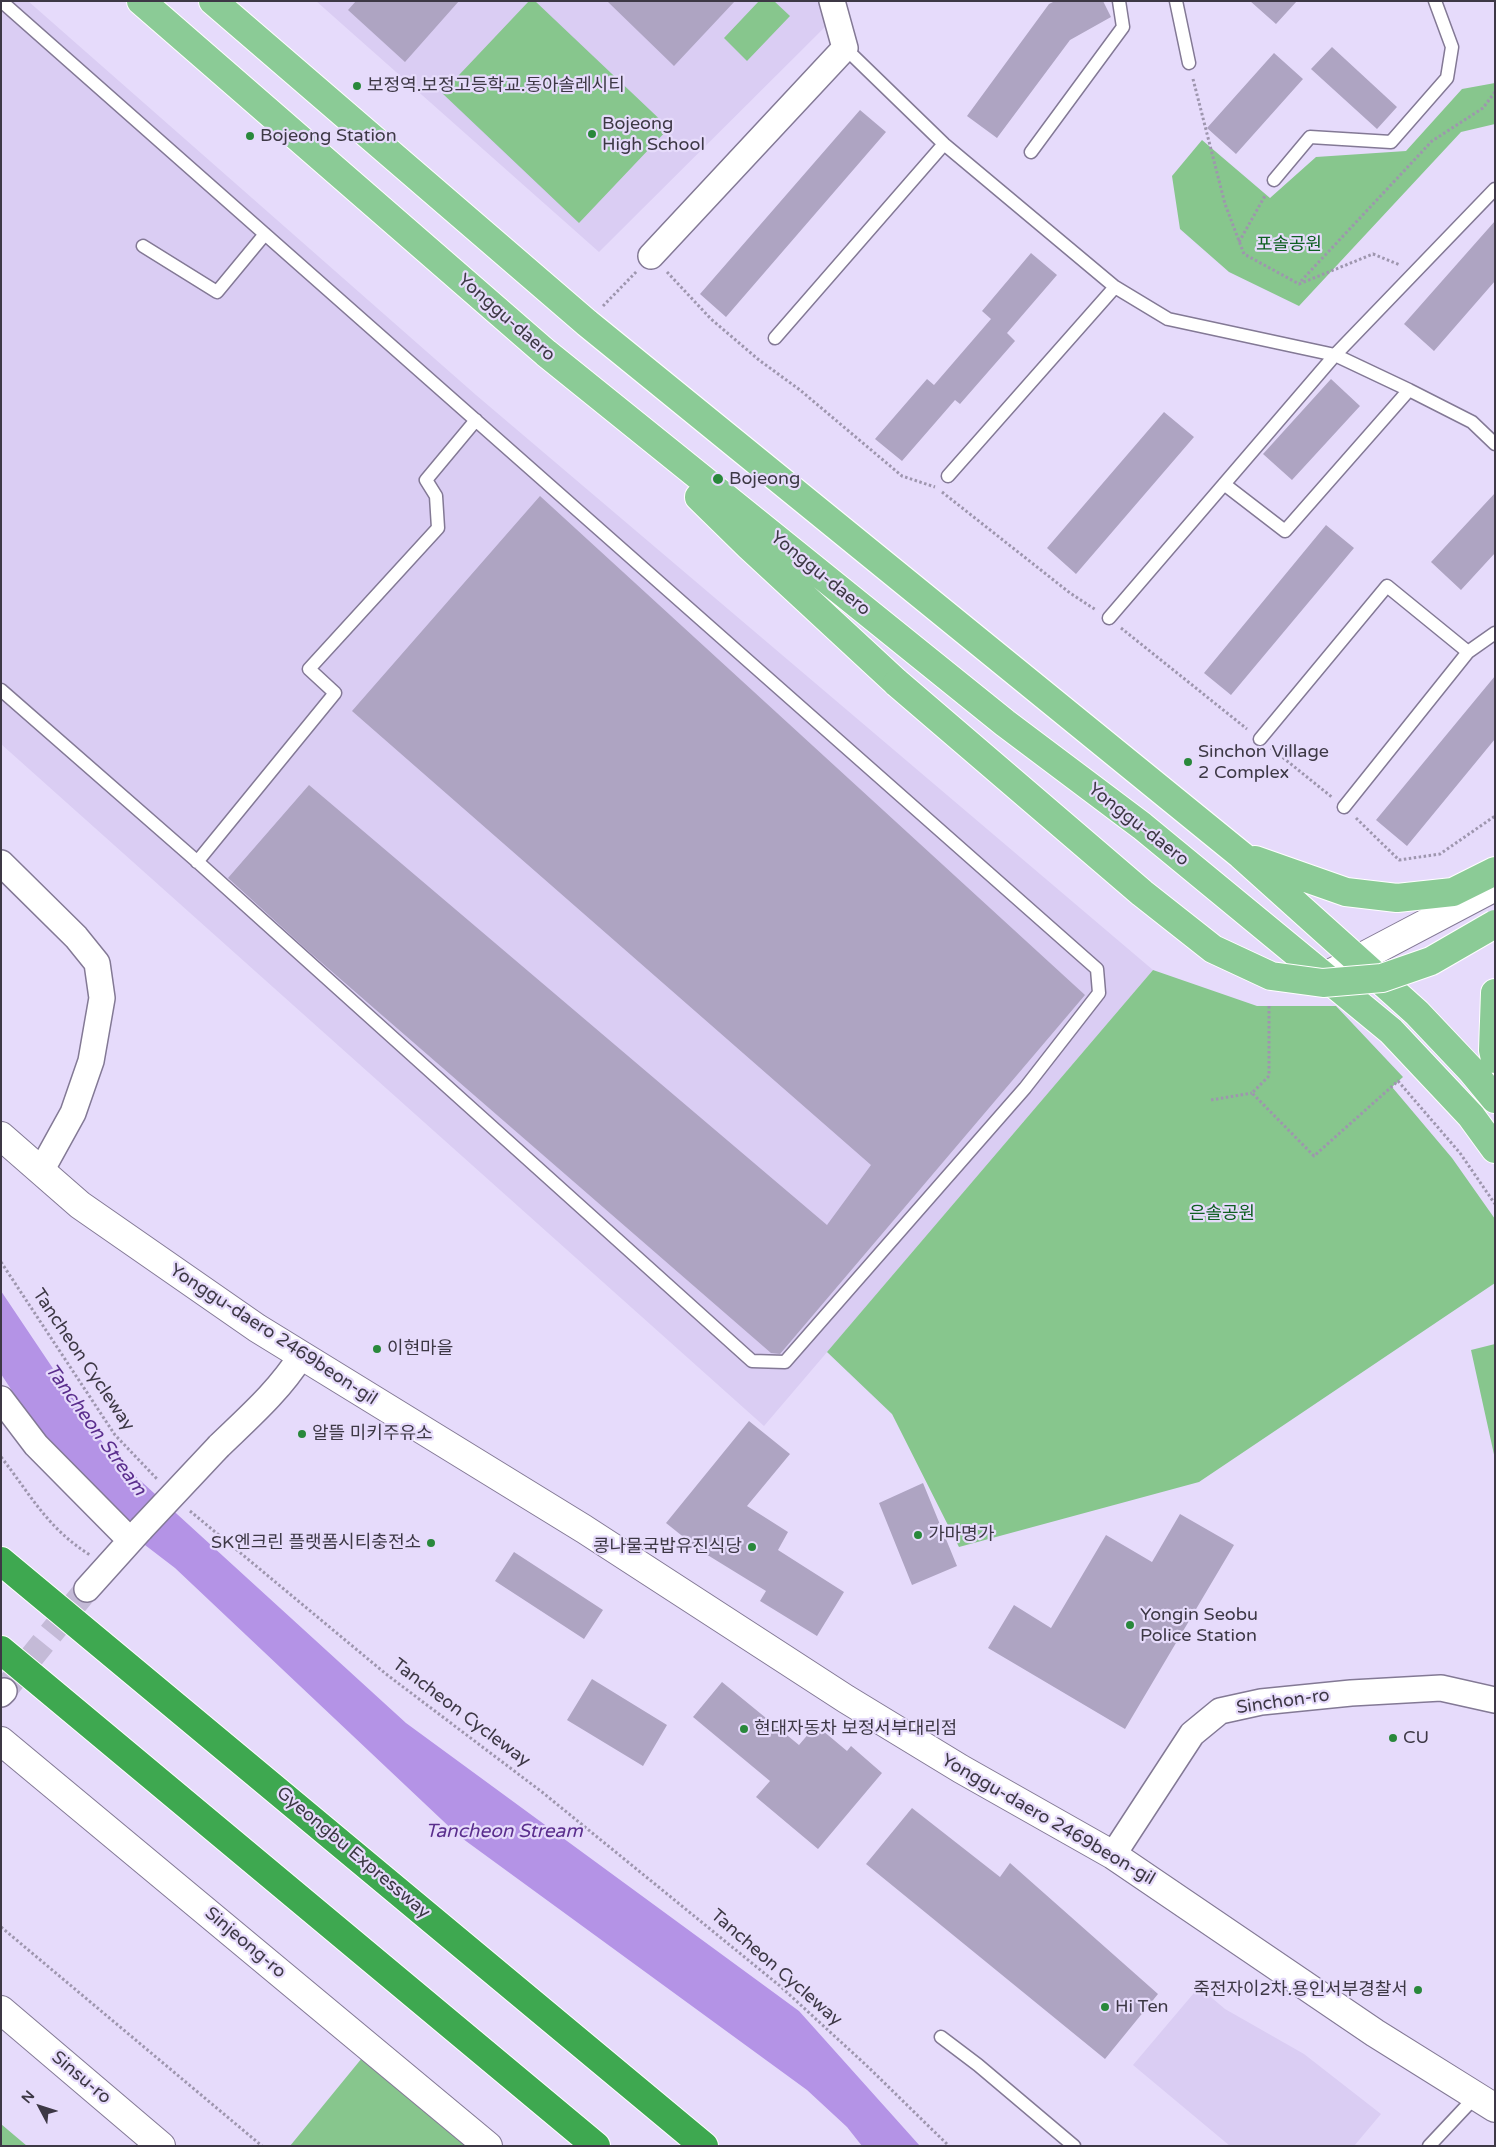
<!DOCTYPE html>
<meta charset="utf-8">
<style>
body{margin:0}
#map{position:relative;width:1496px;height:2147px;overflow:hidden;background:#e6dbfb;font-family:"Varela Round",sans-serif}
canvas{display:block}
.frame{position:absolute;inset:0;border:2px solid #3d3845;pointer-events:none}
.north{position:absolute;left:15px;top:2082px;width:50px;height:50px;-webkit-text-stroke:4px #e6dbfb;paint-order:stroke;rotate:310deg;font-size:14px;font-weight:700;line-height:20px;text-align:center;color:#3d3845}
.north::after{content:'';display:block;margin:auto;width:18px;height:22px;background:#3d3845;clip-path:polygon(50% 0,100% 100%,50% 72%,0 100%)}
</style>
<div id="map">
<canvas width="1496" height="2147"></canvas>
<div class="frame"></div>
<div class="north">N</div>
</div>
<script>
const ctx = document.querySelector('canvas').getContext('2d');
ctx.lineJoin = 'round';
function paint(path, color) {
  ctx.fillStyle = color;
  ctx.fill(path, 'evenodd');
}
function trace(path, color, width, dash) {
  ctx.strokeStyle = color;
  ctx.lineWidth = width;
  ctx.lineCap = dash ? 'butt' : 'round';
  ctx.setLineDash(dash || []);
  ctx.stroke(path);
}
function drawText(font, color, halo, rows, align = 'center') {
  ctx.font = font + ' "Varela Round","Noto Sans KR",sans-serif';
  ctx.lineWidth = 4.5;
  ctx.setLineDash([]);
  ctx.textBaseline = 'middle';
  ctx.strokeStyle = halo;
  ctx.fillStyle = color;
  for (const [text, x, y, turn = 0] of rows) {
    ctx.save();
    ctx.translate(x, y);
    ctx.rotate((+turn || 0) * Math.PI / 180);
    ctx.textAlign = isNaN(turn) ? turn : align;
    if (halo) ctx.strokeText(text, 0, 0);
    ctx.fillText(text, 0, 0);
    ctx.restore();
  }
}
const built = new Path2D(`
 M1,1H28L476,395L1153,970L764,1426L1,744Z
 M316,1H832L836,16L599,252Z
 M1199,1987L1225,2009L1304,2054L1381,2114L1354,2146H1230L1133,2065Z`);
const green = new Path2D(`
 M529,1H535L669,128L579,223L442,93Z
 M759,1H774L790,16L747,61L724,38Z
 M1495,83V124L1461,132L1299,306L1229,272L1180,229L1172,176L1202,140L1270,198L1316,157L1406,151L1462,89Z
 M1153,970L1257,1006H1336L1403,1077L1392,1087L1452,1158L1495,1219V1283L1199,1482L959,1547L892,1414L827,1352Z
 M1495,1344V1459L1471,1350Z
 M362,2058L473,2146H290Z
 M1,2124L27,2146H1Z`);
const water = new Path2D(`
 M1,1291L109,1452L406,1723L799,2011L920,2146H862L847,2127L807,2090L459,1836L175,1568L81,1496L1,1374Z`);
const building = new Path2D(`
 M356,1H459L405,62L348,10Z
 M607,1H735L674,66Z
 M1055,1H1103L1111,17L1070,40L997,138L967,116L1049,4Z
 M1250,1H1297L1276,24Z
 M1332,47L1397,107L1377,129L1311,69Z
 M1274,53L1303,79L1236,154L1207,128Z
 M860,110L886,132L726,317L700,294Z
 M1495,221V281L1434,351L1404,324Z
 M1031,253L1057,275L1007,333L1015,341L960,404L955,400L902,461L875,439L927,379L934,385L991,319L982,311Z
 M1331,379L1360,406L1292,480L1263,454Z
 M1164,412L1194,437L1076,574L1047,548Z
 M1495,493V553L1461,590L1431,562Z
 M540,496L1085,995L780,1354L771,1353L307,950L228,878L309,785L827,1225L871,1165L352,711Z
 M1326,525L1354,548L1231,695L1204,673Z
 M1495,676V739L1407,846L1376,820Z
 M749,1421L790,1454L747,1506L788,1532L778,1550L844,1592L817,1636L760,1601L766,1591L701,1551L666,1523Z
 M923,1483L957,1566L912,1585L879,1503Z
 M1180,1514L1234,1545L1125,1729L988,1648L1014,1605L1051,1628L1106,1535L1152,1562Z
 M514,1552L603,1610L584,1639L495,1581Z
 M592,1679L667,1725L643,1766L567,1720Z
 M722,1682L799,1745L816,1725L847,1751L851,1746L882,1773L818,1849L756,1797L770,1781L693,1717Z
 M912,1808L1000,1877L1010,1863L1158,1994L1105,2059L866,1864Z`);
const minorTunnel = new Path2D(`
 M4,1691L87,1589`);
const path = new Path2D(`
 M1193,79L1225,204L1244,254L1299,284L1373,254L1400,265
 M1239,242L1266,194
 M667,272L711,319L759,360L800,390L902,476L935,487
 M1301,281L1432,141L1483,108L1495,92
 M603,306L637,271
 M942,492L1070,593L1096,610
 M1121,628L1247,729
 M1271,748L1333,798
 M1356,818L1399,860L1440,854L1495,816
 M1269,1006V1076L1252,1093L1314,1156L1398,1081L1460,1153L1495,1204
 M1211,1100L1252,1093
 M1,1262L115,1435L158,1480
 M1,1457C31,1495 47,1528 90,1555
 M190,1511L386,1674L542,1792L780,1986L866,2065L949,2146
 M1,1927L262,2146`);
const service = new Path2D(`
 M1,1L1097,969L1099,993L1025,1088L785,1362L752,1361L200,864L1,690
 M1176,1L1189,63
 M845,48L944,144L1115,287L1168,319L1335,355L1409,390L1472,422L1495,444
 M1031,152L1123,27L1119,1
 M1274,180L1310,137L1391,142L1447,78L1452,47L1435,1
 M143,246L217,292L265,234
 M775,338L944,144
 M948,476L1115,287
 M1224,484L1285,531L1409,390
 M1109,618L1335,355L1495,189
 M1260,739L1387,586L1468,652L1495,633
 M1344,807L1468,652
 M197,862L335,693L309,669L438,528L436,496L426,480L476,420
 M941,2037L978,2065L1074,2146
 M1429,2146L1476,2096`);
const minor = new Path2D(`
 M651,256L845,48L832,1
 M1,863L76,937L97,963L102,998L91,1061L73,1113L41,1171
 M1,1399L36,1445L130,1540
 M219,1446C249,1417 279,1391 301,1356
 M87,1589L141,1529
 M1,1694L4,1691
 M1113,1855L1192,1734L1220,1711L1261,1702L1351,1693L1441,1688L1495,1700`);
const tertiary = new Path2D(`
 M1324,977L1495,887
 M1,1136L80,1205L257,1328L584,1529L846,1699L961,1769L1113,1855L1375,2033L1495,2108
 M1,1741L488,2146`);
const secondary = new Path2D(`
 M1,2010L161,2146`);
const primary = new Path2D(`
 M141,1L546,353L1005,723L1142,826L1391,1031L1471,1116L1495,1149
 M213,1L587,323L1241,855L1417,1013L1471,1070L1495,1099
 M699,497L749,546L897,683
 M1255,860L1346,892L1397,898L1453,892L1495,871
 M1495,993L1493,1050L1495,1059`);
const motorway = new Path2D(`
 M1,1561L704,2146
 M1,1650L596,2146`);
const minorBridge = new Path2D(`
 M141,1529L219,1446`);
const primaryBridge = new Path2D(`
 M897,683L1142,893L1213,949L1271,976L1323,983L1382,978L1431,961L1495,924`);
const markers = [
 [357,86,5,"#29883b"],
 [592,134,5,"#29883b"],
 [250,136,5,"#29883b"],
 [718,479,6,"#29883b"],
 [1188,762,5,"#29883b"],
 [377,1349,5,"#29883b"],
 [302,1434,5,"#29883b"],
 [918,1535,5,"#29883b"],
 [431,1543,5,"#29883b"],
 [752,1547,5,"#29883b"],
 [1130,1625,5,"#29883b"],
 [744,1729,5,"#29883b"],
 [1393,1738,5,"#29883b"],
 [1418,1990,5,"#29883b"],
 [1105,2007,5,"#29883b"]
];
const poiNames = [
 ["보정역.보정고등학교.동아솔레시티",367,86],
 ["Bojeong",602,124],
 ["High School",602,145],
 ["Bojeong Station",260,136],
 ["Bojeong",729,479],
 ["Sinchon Village",1198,752],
 ["2 Complex",1198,773],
 ["이현마을",387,1349],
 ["알뜰 미키주유소",312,1434],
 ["가마명가",928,1535],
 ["SK엔크린 플랫폼시티충전소",421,1543,"right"],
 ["콩나물국밥유진식당",742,1547,"right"],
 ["Yongin Seobu",1140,1615],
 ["Police Station",1140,1636],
 ["현대자동차 보정서부대리점",754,1729],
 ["CU",1403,1738],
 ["죽전자이2차.용인서부경찰서",1408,1990,"right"],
 ["Hi Ten",1115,2007]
];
const parkNames = [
 ["포솔공원",1289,245],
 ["은솔공원",1222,1214]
];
const streetNames = [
 ["Yonggu-daero",506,318,41],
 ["Yonggu-daero",820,574,39],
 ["Yonggu-daero",1138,825,38],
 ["Yonggu-daero 2469beon-gil",273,1335,33],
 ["Tancheon Cycleway",83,1360,56],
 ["Sinchon-ro",1283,1702,-8],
 ["Tancheon Cycleway",461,1713,37],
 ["Yonggu-daero 2469beon-gil",1048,1820,30],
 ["Gyeongbu Expressway",353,1853,40],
 ["Sinjeong-ro",245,1943,40],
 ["Tancheon Cycleway",776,1968,41],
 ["Sinsu-ro",81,2078,40]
];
const waterNames = [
 ["Tancheon Stream",95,1430,54],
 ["Tancheon Stream",504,1832]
];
paint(built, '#dacdf3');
paint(green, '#87c68d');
paint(water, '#b493e6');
paint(building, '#aea4c2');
trace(minorTunnel, '#c4bad7', 25, [25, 12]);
trace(service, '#837995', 15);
trace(minor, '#837995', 28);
trace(tertiary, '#837995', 30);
trace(secondary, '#837995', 30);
trace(primary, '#fff', 30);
trace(motorway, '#fff', 30);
trace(path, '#9e96ae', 3, [2.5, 2.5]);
trace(service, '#fff', 12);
trace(minor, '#fff', 25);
trace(tertiary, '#fff', 28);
trace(secondary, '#fff', 28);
trace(primary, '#8bcb96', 28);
trace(motorway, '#3ea850', 28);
trace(minorBridge, '#837995', 28, []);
trace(primaryBridge, '#fff', 30, []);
trace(minorBridge, '#fff', 25);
trace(primaryBridge, '#8bcb96', 28);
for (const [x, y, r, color] of markers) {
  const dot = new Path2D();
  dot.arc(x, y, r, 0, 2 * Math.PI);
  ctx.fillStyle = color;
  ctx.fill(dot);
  trace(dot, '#e6dbfb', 2);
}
drawText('18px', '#3d3845', '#e6dbfb', poiNames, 'left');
drawText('18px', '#0f6022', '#e6dbfb', parkNames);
drawText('18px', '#3d3845', '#e6dbfb', streetNames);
drawText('italic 19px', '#5a2e8d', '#e6dbfb', waterNames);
</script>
